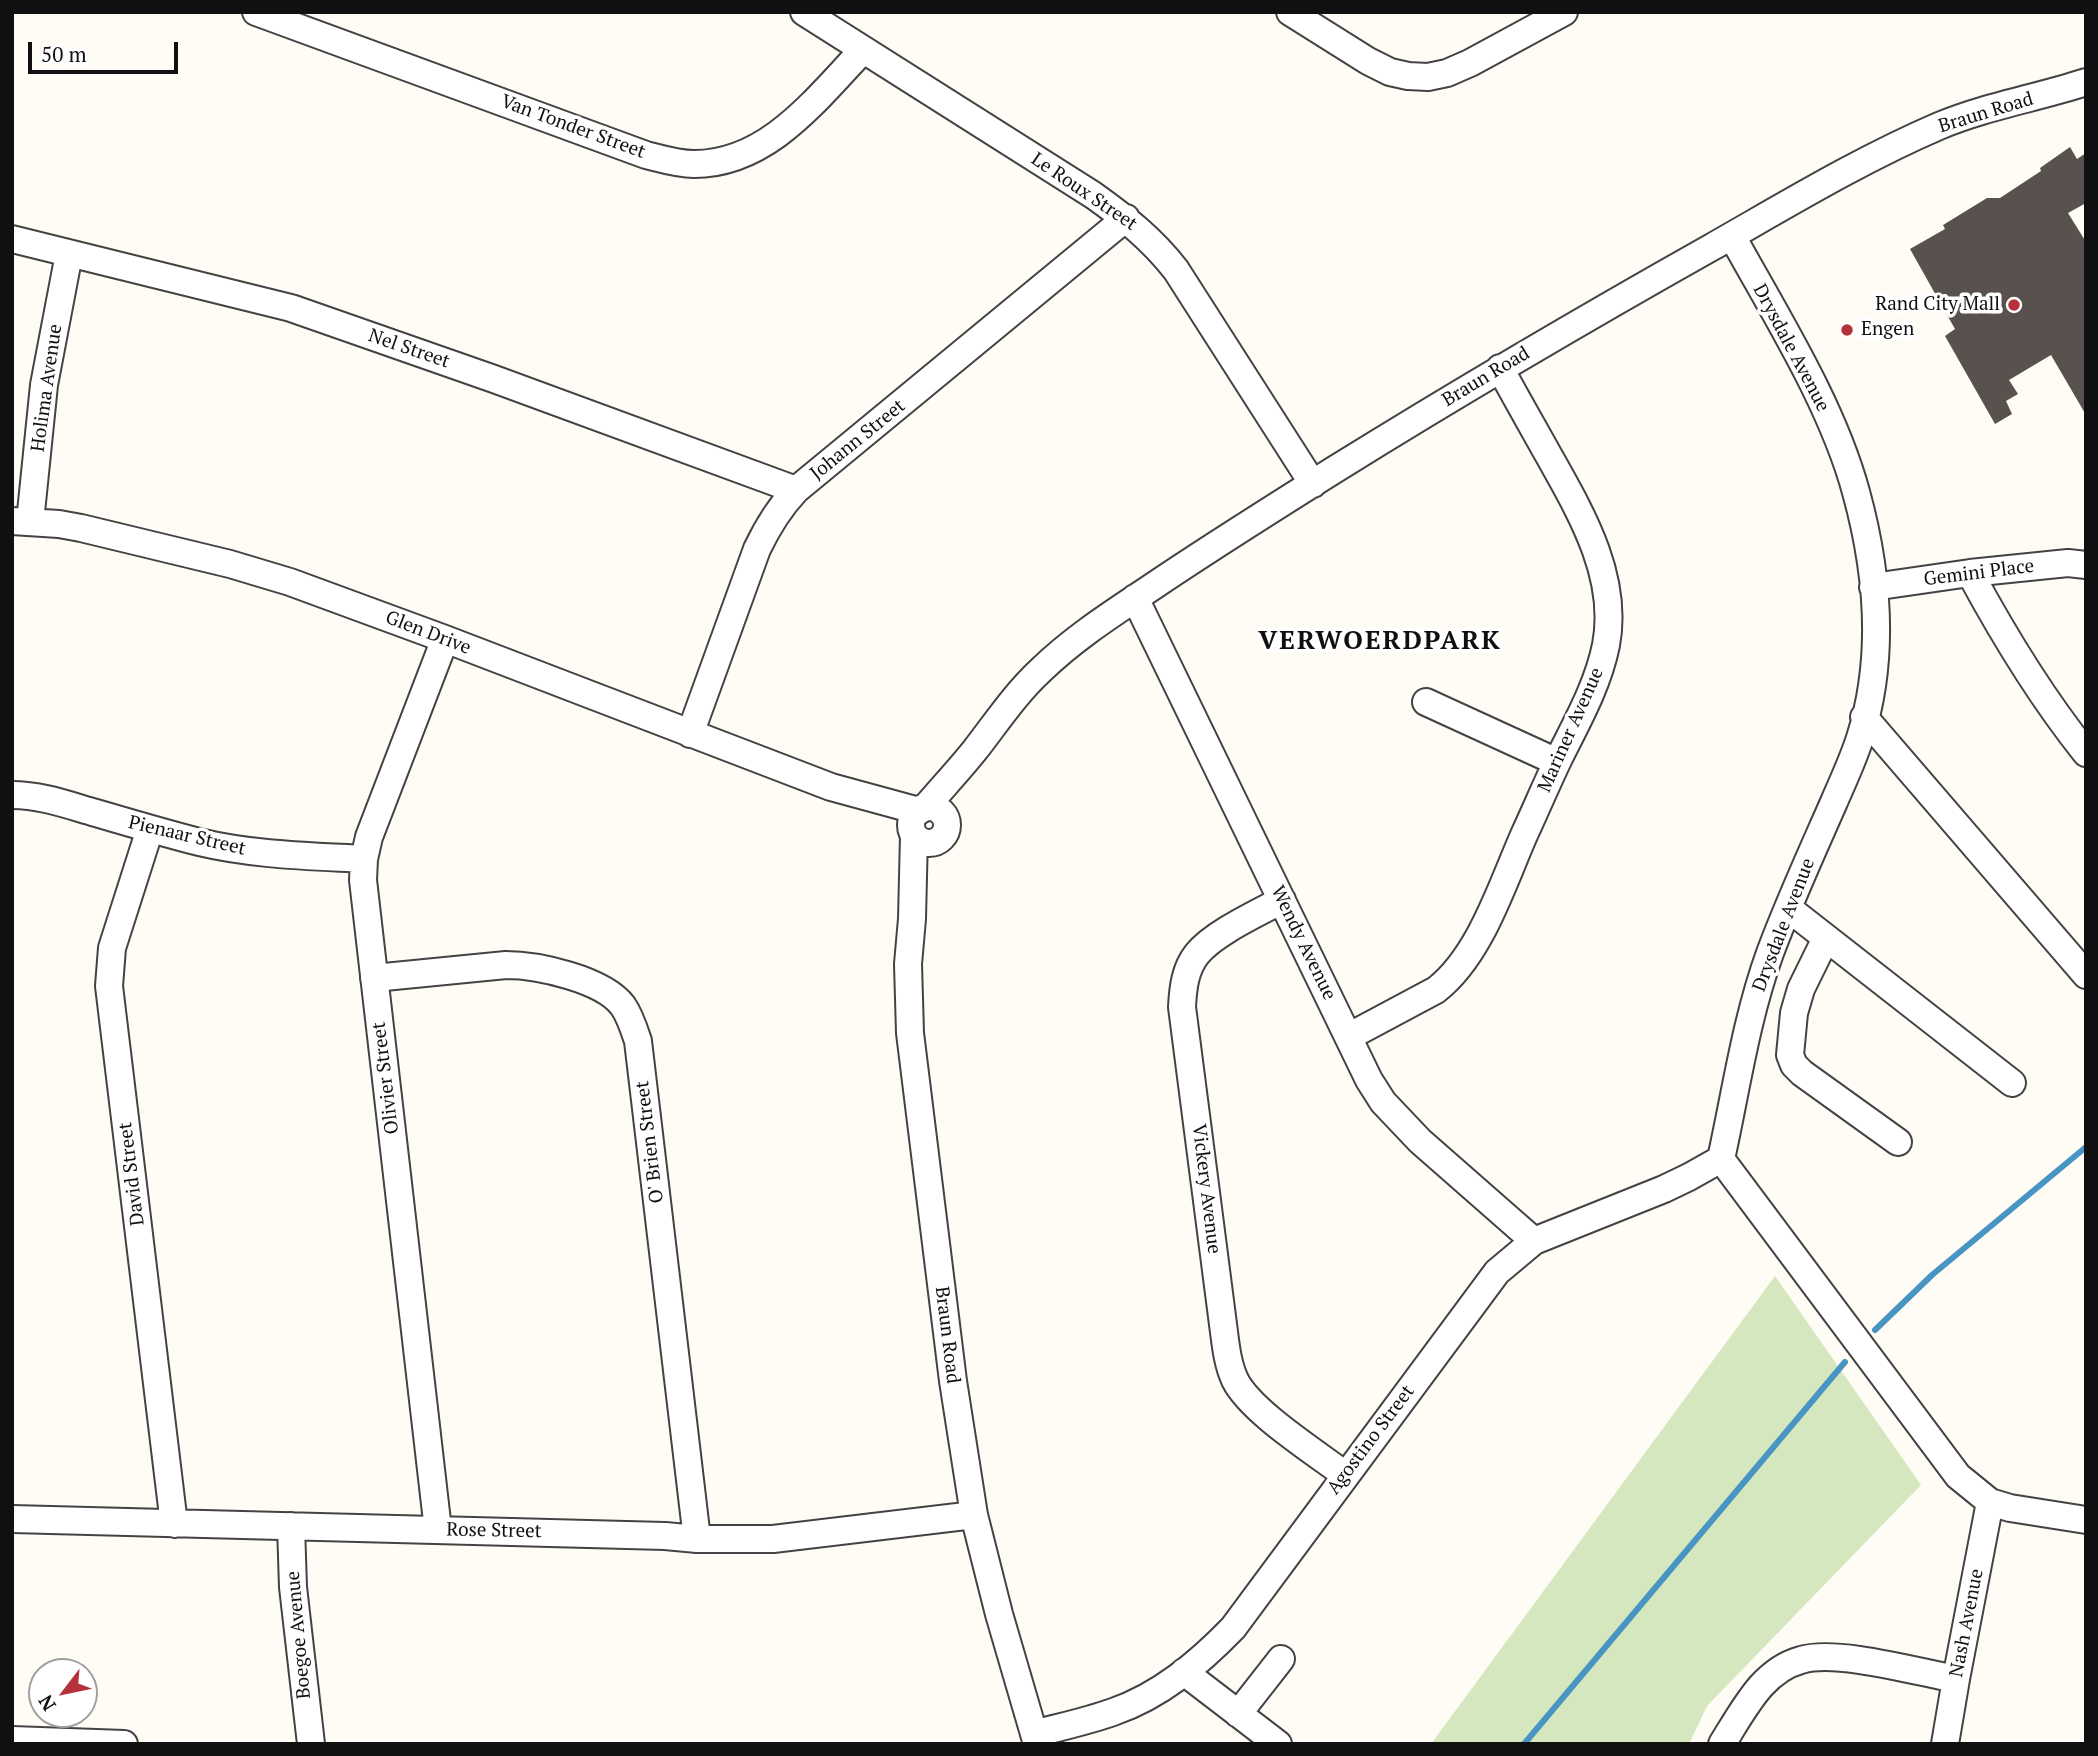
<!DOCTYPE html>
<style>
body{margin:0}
#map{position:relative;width:2098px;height:1756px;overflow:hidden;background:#fefcf4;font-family:"PT Serif",serif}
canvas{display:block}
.frame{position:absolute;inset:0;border:14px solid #101010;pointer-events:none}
.north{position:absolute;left:28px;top:1658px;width:70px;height:70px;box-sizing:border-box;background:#fff;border:2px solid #9f9f9f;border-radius:50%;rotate:238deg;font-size:19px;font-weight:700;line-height:28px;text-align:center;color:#101010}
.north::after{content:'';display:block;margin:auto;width:24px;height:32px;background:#b6323b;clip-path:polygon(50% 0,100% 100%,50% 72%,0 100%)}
.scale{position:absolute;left:28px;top:42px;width:150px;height:32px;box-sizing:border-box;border:4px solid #101010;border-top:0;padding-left:9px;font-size:21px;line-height:24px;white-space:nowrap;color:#101010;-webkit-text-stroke:5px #fff;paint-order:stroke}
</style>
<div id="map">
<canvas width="2098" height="1756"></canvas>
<div class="frame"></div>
<div class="north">N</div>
<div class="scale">50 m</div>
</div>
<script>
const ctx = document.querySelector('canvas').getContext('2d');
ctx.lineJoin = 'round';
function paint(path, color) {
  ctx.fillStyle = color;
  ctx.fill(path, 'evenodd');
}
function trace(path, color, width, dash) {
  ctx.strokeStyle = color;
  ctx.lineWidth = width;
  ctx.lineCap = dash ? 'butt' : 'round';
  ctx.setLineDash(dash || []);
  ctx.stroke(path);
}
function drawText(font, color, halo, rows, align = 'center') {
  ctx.font = font + ' "PT Serif",serif';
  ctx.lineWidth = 7;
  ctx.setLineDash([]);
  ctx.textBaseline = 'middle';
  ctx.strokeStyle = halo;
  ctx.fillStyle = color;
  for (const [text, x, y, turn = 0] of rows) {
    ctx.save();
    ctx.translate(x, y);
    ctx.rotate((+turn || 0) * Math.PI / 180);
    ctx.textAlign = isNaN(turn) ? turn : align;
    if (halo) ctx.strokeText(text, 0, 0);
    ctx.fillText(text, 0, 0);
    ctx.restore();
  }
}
const green = new Path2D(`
 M1775,1276L1921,1485L1707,1706L1689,1744H1431Z`);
const stream = new Path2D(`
 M1875,1330L1932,1275L2086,1147
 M1524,1744L1845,1362`);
const building = new Path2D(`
 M2070,147L2077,159L2086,153V203L2068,213L2086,242V415L2051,355L2009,380L2018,394L2006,401L2012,414L1995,424L1945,336L1955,329L1910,249L1945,229L1943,225L1987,198H2000L2041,171L2040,168Z`);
const minor = new Path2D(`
 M256,12L646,155C662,159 677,164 694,164C768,164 816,99 863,50
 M804,12L1093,195C1124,217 1152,239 1176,270L1313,484
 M1290,12L1368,61L1390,72L1408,76L1428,77L1447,73L1470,63L1564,12
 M1732,236C1776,316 1832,404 1856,492C1878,572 1885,659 1860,738C1853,760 1843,781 1834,802C1812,852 1789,902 1770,953C1746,1019 1736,1091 1721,1159L1958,1476L1990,1502L2010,1508L2086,1520
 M12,239L291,308L494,379L796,490
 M12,521L59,524L81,528L230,564L290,582L445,639L831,787L919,811
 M30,522L44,385L69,254
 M1970,573C2004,636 2041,697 2086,753
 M1873,587L1970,573L2068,563L2086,565
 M1135,598L1369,1080L1383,1102L1420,1141L1534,1241
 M1426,702L1557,762
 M1864,717L2086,975
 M690,734L757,549C768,526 779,508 796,490L1126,218
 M12,795C41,795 68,805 96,813C130,823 164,833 199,842C253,855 309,856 364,859
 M911 825a18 18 0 1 1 36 0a18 18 0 1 1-36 0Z
 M925,808C941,789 959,770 975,750C996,723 1015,694 1041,670C1076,636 1118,610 1158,583C1216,544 1275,507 1334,470C1458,393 1584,319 1712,247C1786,205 1860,160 1939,126C1987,106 2037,98 2086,82
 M150,829L112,948L109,986L174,1524
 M914,835L912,919L908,964L910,1033L953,1381L974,1515L999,1614L1037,1744
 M1282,900C1258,913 1214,933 1197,954C1185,969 1183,988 1182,1007L1224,1332C1226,1348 1228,1365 1235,1380C1251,1412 1315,1452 1345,1475
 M1788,908L2012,1083
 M1826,938L1801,989L1794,1013L1790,1055L1794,1065L1802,1073L1898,1142
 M374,978L506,965C537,965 603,979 623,1006C630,1016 634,1029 638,1041L697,1539
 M1348,1037L1436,990C1480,956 1502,885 1524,835C1536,809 1547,783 1559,758C1577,722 1598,685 1606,645C1619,577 1581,513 1549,456C1533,427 1516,398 1500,368
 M12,1519L665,1536L697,1539H773L974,1515
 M291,1526L293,1587L311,1744
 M438,1530L363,880L364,859L369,837L445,639
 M1184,1672L1278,1744
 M1238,1714L1281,1659
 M1034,1734C1060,1727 1088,1721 1113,1712C1160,1696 1199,1663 1233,1628L1497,1272L1534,1241L1664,1189L1689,1177L1721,1159
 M12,1740L124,1744
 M1722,1744C1734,1725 1746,1703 1761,1686C1772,1674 1786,1664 1801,1660C1836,1649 1918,1672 1956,1679
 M1945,1744L1956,1679L1990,1502`);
const markers = [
 [2014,305,7,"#b6323b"],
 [1847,330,7,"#b6323b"]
];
const streetNames = [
 ["Braun Road",1986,113,-17],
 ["Van Tonder Street",573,127,20],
 ["Le Roux Street",1084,192,34],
 ["Drysdale Avenue",1791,348,62],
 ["Nel Street",409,349,19],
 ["Braun Road",1486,377,-31],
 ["Holima Avenue",47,388,-82],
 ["Johann Street",858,440,-39],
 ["Gemini Place",1979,573,-7],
 ["Glen Drive",428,633,21],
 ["Mariner Avenue",1571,730,-66],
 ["Pienaar Street",187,836,13],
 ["Drysdale Avenue",1784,925,-69],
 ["Wendy Avenue",1303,943,64],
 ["Olivier Street",386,1078,-97],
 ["O' Brien Street",650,1142,-97],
 ["David Street",132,1174,-97],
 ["Vickery Avenue",1206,1189,83],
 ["Braun Road",947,1335,83],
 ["Agostino Street",1371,1440,-53],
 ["Rose Street",494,1531,1],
 ["Nash Avenue",1967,1623,-79],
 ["Boegoe Avenue",299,1635,-95]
];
const poiNames = [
 ["Rand City Mall",2000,305],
 ["Engen",1861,330,"left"]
];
const districtNames = [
 ["VERWOERDPARK",1380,642]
];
paint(green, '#d4e7bf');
trace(stream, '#4895c3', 6);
paint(building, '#58514d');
trace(minor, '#434343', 30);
trace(minor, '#fff', 26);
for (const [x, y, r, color] of markers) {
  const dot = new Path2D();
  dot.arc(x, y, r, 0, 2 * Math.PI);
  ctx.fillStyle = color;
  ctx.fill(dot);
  trace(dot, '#fff', 2.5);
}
drawText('19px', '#101010', '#fff', streetNames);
drawText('19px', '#101010', '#fff', poiNames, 'right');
ctx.letterSpacing = '2px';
drawText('bold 26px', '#101010', '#fff', districtNames);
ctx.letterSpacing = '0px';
</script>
